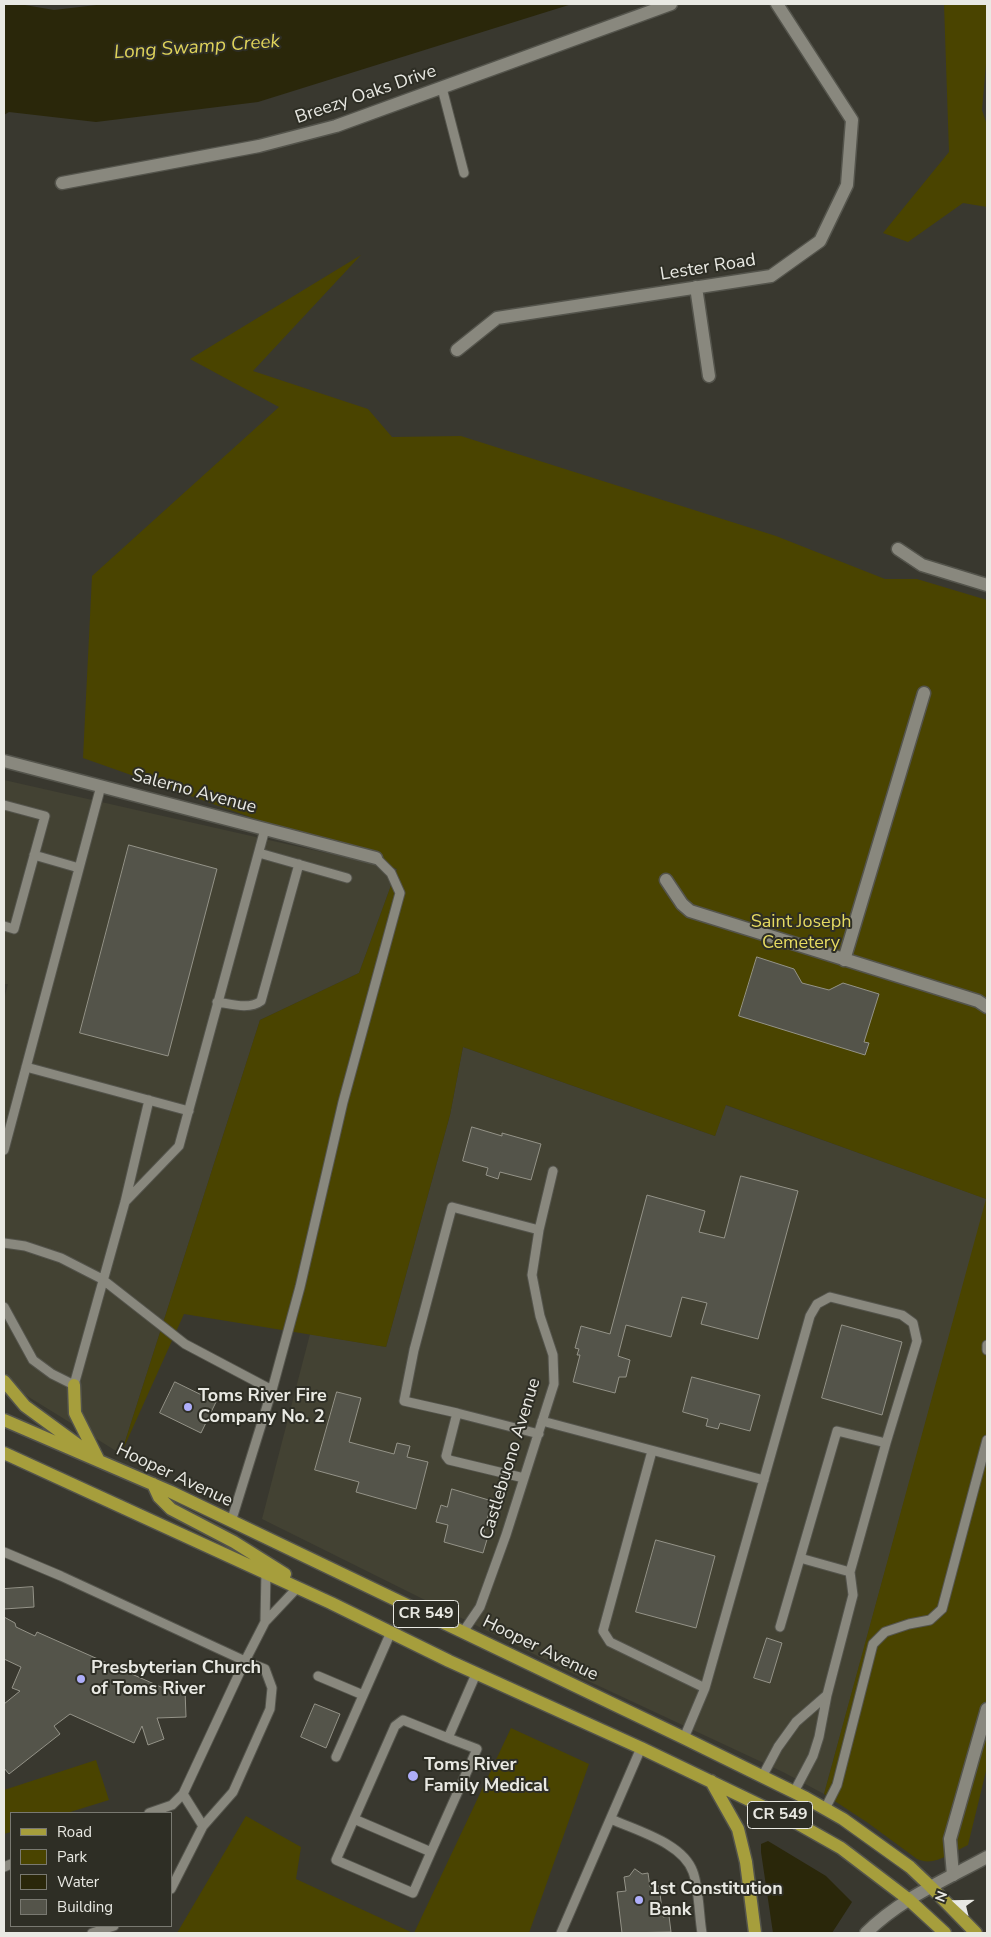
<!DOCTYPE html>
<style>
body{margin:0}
#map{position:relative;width:991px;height:1937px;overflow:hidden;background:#39382f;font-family:"Nunito Sans",sans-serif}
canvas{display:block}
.frame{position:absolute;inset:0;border:5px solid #e9e9e3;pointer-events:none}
.legend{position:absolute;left:10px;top:1812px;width:162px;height:115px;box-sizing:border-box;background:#2e2e25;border:1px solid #797971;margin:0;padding:6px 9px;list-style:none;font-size:15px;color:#e9e9e3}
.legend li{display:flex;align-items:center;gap:10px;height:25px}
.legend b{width:25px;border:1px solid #797971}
.north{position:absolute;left:931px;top:1877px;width:50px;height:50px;-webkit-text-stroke:4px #2e2e25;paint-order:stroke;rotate:291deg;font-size:14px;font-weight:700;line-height:20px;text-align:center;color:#e9e9e3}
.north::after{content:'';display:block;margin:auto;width:18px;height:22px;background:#e9e9e3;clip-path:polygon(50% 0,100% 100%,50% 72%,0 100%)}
</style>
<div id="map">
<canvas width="991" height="1937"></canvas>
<div class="frame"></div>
<ul class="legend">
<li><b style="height:6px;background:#a69e3c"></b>Road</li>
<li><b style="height:14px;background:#4a4400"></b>Park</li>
<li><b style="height:14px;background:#2a270a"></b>Water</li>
<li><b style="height:14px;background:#54544a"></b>Building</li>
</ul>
<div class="north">N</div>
</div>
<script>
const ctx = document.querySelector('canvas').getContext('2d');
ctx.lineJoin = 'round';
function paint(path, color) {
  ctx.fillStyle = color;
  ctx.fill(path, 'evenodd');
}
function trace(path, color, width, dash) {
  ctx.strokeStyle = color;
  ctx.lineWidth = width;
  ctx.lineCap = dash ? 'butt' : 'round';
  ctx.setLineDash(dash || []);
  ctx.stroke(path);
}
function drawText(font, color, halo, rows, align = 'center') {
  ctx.font = font + ' "Nunito Sans",sans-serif';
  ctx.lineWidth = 4;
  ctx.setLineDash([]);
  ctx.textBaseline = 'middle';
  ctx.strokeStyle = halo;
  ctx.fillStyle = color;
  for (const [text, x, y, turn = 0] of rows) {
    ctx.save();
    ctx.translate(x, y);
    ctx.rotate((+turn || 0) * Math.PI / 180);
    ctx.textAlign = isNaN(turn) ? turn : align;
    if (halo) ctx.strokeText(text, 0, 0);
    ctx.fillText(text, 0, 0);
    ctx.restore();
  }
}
const built = new Path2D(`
 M4,780L397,869L359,973L260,1020L121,1454L6,1383L4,1380V999L8,984H4Z
 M463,1047L715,1136L725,1105L987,1199L824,1794L783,1772L584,1679L262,1519L310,1334L386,1347L450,1115Z`);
const green = new Path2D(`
 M944,4H987V53L982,110L987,125V207L963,203L908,242L883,233L949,152Z
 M361,255L253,371L368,409L392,437L461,436L776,536L885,579H917L987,600V1767L968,1845C951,1853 934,1867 917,1859L868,1823L824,1794L986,1199L726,1105L715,1136L463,1047L450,1115L386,1347L184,1314L121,1454L260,1020L359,973L397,869L83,758L92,576L279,407L190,359Z
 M511,1728L589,1764L529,1933H414Z
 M96,1760L109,1800L67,1813H11V1832L4,1834V1790Z
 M246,1816L301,1847L296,1879L413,1933H177Z`);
const water = new Path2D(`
 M4,4H19L54,10L105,4H572L258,102L96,122L9,112L4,115Z
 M768,1841L826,1876L852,1902L832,1933H773L761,1852V1844Z`);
const building = new Path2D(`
 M129,845L217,869L168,1056L80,1033Z
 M757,957L794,969L802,983L829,990L843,983L879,994L864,1042L869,1043L865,1055L739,1016Z
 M472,1127L502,1136V1133L541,1144L531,1180L500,1172L498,1179L486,1175L488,1168L463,1161Z
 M741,1176L798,1191L758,1339L701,1324L707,1303L682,1297L671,1337L626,1325L618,1356L630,1360L626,1377H619L615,1393L573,1382L580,1355H577L579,1349L575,1348L581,1326L610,1334L647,1195L705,1211L699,1232L724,1238Z
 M842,1325L902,1342L882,1415L822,1398Z
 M692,1377L760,1395L750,1431L720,1423L718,1429L706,1426L708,1419L683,1412Z
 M175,1382L216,1402L201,1433L160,1413Z
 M337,1392L361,1398L349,1442L394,1454L397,1443L410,1446L407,1457L428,1462L416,1509L356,1492L359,1482L315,1470Z
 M452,1489L492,1501L483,1535L488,1536L483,1553L444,1542L448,1525L436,1522L441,1505L447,1507Z
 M656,1540L715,1556L696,1628L636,1612Z
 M33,1587L34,1607L4,1609V1589Z
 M4,1617L15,1623L16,1627L35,1636L37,1632L170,1691L185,1690L186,1717L157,1718L164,1739L148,1745L142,1726L134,1743L70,1714L54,1726L60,1734L9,1774L4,1768V1704L20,1691L12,1688L21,1667L4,1659Z
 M767,1638L782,1643L770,1683L754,1678Z
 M315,1704L340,1714L326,1748L301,1737Z
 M635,1869L642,1874L648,1873L650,1887L659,1886L663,1917L669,1916L671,1932L622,1933L617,1892L626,1891L624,1877L629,1876Z`);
const service = new Path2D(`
 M442,88L464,173
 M4,805L45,816L14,929L4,926
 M259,853L347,878
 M34,855L79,868
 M217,1002C231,1004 249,1010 261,1001L299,864
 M26,1067L189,1111
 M4,1150L101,786
 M125,1202L179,1146L265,829
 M4,1243L25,1246L61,1258L102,1279L185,1344L272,1390
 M4,1307L33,1360L52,1374L74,1385L125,1202L149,1100
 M987,1345V1350
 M457,1413L404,1401L414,1350L452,1207L539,1230
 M542,1421L764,1480
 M652,1451L603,1631L610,1642L705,1688
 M524,1478L449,1460L446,1456L457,1413L539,1434
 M231,1522L272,1390L300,1287L343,1102L400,893L391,873L376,858
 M4,1552L61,1576L245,1661L265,1622
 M800,1558L850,1572
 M266,1572L265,1622L298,1587
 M780,1627L837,1431L886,1443
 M463,1632L480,1607L506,1535L554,1384L553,1355L540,1316L532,1275L539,1230L553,1171
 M318,1676L363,1695
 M448,1738L477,1749L431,1852L354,1819L395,1726L403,1720L448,1738L476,1674
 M684,1738L705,1688L810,1316L817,1304L830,1297L902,1315L913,1323L917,1341L886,1443L850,1572L853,1595L827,1695L819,1737L813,1756L794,1792
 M336,1757L391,1632
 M762,1777L778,1747L796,1722L827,1695
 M183,1794L203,1826
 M825,1809L837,1785L873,1644L885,1632L909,1624L930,1620L942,1609L987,1440
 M149,1813L172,1805L183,1794L245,1661L265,1669L272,1688L270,1709L233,1792L203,1826L171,1889
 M354,1819L336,1860L413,1893L431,1852
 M611,1819C637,1831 683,1843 693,1872C699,1888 699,1916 702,1933
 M4,1867L11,1864
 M92,1933L114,1926
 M561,1933L641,1748`);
const minor = new Path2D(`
 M62,183L259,146L336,126L671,4
 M696,287L709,376
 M457,350L497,318L771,276L820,241L847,185L852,120L777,4
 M898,549L922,565L987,585
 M4,761L376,858
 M666,880L682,904L690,911L978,1001L987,1007
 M844,960L924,693
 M953,1875L950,1839L987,1709`);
const tertiary = new Path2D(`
 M866,1933C900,1899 945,1880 987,1857`);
const primary = new Path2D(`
 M4,1381L25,1406L81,1447
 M74,1385L75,1413L99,1461
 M4,1420L171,1492L684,1738L806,1798L843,1819L910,1867L931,1887L976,1933
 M4,1453L331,1603L449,1661L641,1748L795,1822L841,1848L908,1899L945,1933
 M153,1484L159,1497L171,1509L234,1542L285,1574
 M711,1781L738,1829L746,1862L755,1933`);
const markers = [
 [188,1407,5,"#aeaefa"],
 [81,1679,5,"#aeaefa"],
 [413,1776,6,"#aeaefa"],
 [639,1900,5,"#aeaefa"]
];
const shields = [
 [426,1614,65],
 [780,1815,65]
];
const shieldNames = [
 ["CR 549",426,1614],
 ["CR 549",780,1815]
];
const streetNames = [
 ["Breezy Oaks Drive",366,95,-19],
 ["Lester Road",708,268,-9],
 ["Salerno Avenue",194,792,15],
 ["Castlebuono Avenue",511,1459,-73],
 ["Hooper Avenue",174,1476,25],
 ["Hooper Avenue",540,1649,26]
];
const parkNames = [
 ["Saint Joseph",801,923],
 ["Cemetery",801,944]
];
const poiNames = [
 ["Toms River Fire",198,1397],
 ["Company No. 2",198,1418],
 ["Presbyterian Church",91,1669],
 ["of Toms River",91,1690],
 ["Toms River",424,1766],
 ["Family Medical",424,1787],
 ["1st Constitution",649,1890],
 ["Bank",649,1911]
];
const waterNames = [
 ["Long Swamp Creek",197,48,-4]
];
paint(built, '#434233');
paint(green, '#4a4400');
paint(water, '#2a270a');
paint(building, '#54544a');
trace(building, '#949388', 1);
trace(service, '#54544c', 11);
trace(minor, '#54544c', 15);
trace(tertiary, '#54544c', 15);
trace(primary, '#54544c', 15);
trace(service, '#89887e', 9);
trace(minor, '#89887e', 12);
trace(tertiary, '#89887e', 12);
trace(primary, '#a69e3c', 12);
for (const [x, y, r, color] of markers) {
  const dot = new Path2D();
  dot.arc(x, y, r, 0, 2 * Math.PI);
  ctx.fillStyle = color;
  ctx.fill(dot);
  trace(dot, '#2e2e25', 2);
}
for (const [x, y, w] of shields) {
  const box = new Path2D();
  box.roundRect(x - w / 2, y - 13.5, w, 27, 4);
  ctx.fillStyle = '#2e2e25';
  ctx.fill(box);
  trace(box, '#e9e9e3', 1);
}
drawText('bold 16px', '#e9e9e3', null, shieldNames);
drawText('18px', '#e9e9e3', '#2e2e25', streetNames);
drawText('18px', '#e5da61', '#2e2e25', parkNames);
drawText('bold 18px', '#e9e9e3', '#2e2e25', poiNames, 'left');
drawText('italic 19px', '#dfd35a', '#2e2e25', waterNames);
</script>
